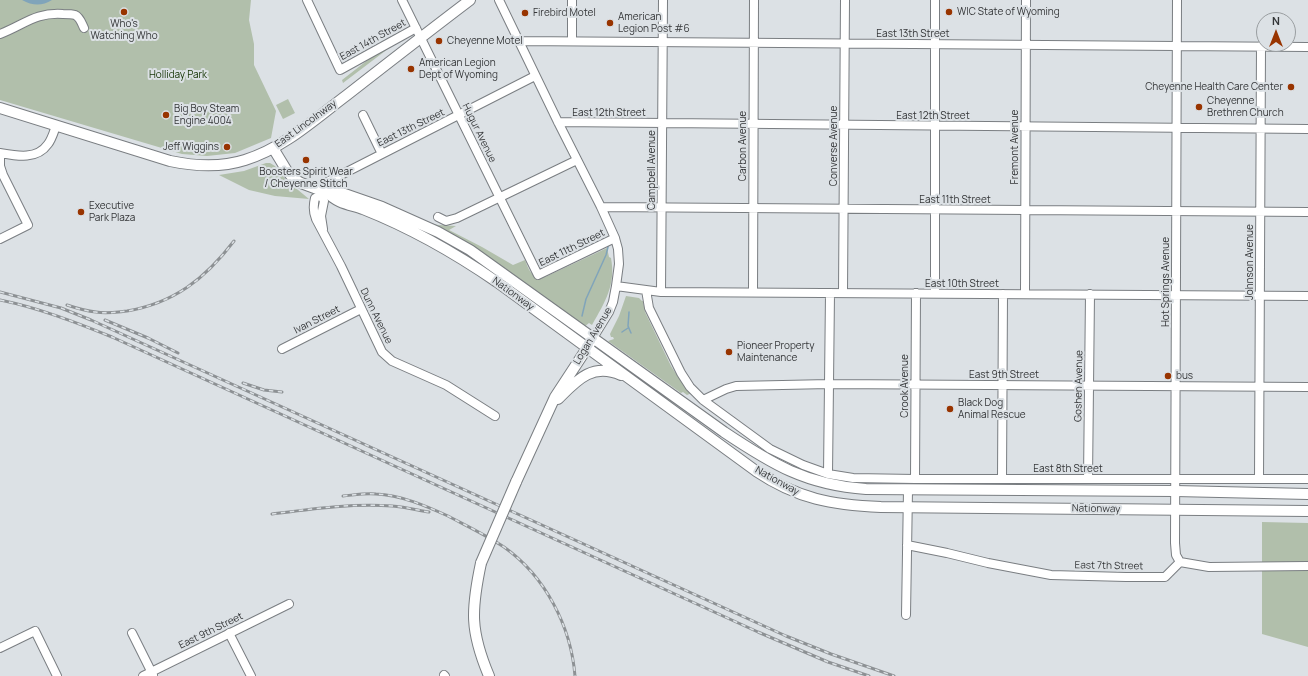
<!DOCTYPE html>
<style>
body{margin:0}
#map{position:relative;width:1308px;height:676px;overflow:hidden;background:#dce1e5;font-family:Manrope,sans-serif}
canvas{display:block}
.north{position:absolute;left:1256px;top:12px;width:40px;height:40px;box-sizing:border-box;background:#dce1e5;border:1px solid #999da0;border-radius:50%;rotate:0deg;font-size:11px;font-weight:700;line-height:16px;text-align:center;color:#343638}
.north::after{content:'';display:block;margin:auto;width:14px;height:18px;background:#983400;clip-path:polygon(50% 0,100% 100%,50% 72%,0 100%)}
</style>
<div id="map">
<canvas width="1308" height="676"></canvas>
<div class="north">N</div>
</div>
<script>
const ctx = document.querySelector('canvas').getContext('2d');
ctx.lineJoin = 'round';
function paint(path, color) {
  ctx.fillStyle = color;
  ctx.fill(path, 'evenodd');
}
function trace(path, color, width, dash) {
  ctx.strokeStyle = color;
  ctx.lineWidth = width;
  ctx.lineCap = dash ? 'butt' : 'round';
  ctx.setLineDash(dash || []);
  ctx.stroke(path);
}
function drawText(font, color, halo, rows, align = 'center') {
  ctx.font = font + ' Manrope,sans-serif';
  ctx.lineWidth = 4;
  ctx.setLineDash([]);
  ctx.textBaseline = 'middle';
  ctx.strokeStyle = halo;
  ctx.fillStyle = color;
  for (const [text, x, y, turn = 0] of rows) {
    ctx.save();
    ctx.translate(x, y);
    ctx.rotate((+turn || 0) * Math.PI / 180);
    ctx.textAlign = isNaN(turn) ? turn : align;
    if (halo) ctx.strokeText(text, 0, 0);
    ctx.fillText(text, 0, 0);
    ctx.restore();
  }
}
const green = new Path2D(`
 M0,0H251L249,20L254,44V65L276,111L271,138L235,153L207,156L182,154L0,100Z
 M397,42L343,83L342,80L378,52Z
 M288,99L295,113L283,119L276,105Z
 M266,163H270L275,166L286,180L309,199L275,196L249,190L219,175L244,171Z
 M431,223L438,225L456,226L449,230L482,247L513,265L525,260C529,270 532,280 545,277L607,248L609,257L611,258C616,285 605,302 592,325L589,323L584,327L431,224Z
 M626,296L639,298L642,301H643L645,312L671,366L678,377L692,393L687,395L683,392L681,393L608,341L614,339L613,337H611L610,334L619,316Z
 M1262,522L1308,523V647L1262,634Z`);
const water = new Path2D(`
 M22,0H52C42,6 33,6 22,0Z`);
const stream = new Path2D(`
 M629,312L628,326L631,333
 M582,316L586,299L606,255L608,247V244
 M622,332L628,328`);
const minor = new Path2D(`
 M307,0L340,70L416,28
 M402,0L538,275L615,238
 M499,0L558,122L601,207L615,238L618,249L619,264L616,286L613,302L609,312L593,338
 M1177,0L1175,543L1176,555L1180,562
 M0,34C24,25 35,12 63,14C67,14 72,14 75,15C80,17 82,24 84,28
 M518,41L1308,47
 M572,41V0
 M363,115L382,154
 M558,122L1308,129
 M321,195L315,198C313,206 313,212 316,219L341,266L382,352L392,361L446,385L495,416
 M601,207L1308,212
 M438,217L446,221L457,218L577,160
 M323,229L321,216L324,201L321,195L329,181L535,76
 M0,239L28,225L3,175L0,166V153C17,156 37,160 48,144C52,139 54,131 56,126
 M616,286L661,292L1308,296
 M646,290L649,308L681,373L690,387L703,400L770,449L803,465L828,474L853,478L915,479H1308
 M661,292L663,0
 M753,292L754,0
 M843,293L845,0
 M935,293V0
 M1025,294L1026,0
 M282,349L361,309
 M703,400L726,389L736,386L829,384L1308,387
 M828,474L830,293
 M915,479L916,293
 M1002,479L1003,294
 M1088,479L1090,294
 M1259,479L1261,46
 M907,545L947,553L988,563L1051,575L1126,577H1165L1180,562
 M1180,562L1209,567L1308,566
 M906,615L908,490
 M132,633L153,675
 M229,633L251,676
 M0,648L35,631L57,676
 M444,675L445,676
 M143,676L289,604`);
const major = new Path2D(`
 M0,108L170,161C194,166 220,168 245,160C284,148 315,119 347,95C388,63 429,31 470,0
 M273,148L287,171L294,179L301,183L328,193L336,191L382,207L438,232L470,250L724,432C772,464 806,485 866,489L1175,491L1308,494
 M328,193C336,203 352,205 363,209C411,228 455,253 497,282L756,471C798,499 832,505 881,507L1308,511
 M558,399C576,381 592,362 621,375
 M516,482L555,397L591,342
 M481,563C471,610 470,631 489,676`);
const rail = new Path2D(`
 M0,292L61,308L91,320L786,636L831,654L894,676
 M0,300C39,308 75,322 112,337L758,632L828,662L869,676
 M67,305C76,308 86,311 96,312C107,314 117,312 127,311C174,303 205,279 234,241
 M105,320L148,338L178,353
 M243,383L264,390L282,392
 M343,496C354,495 365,493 376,494C401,495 426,506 448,516C467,526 486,535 504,547C545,576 571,626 575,676
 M272,514C311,509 353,503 392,506C405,507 417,510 429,512`);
const majorBridge = new Path2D(`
 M481,563L516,482`);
const markers = [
 [124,12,4,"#983400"],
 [949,12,4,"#983400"],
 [525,13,4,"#983400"],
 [610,23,4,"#983400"],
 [439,41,4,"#983400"],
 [411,69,4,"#983400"],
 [1291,87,4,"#983400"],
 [1199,107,4,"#983400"],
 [166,115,4,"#983400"],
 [227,147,4,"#983400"],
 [306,160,4,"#983400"],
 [81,212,4,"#983400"],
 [729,352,4,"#983400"],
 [1168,376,4,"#983400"],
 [950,409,4,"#983400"]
];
const poiNames = [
 ["WIC State of Wyoming",957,12],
 ["Firebird Motel",533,13],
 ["American",618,17],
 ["Legion Post #6",618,29],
 ["Who's",124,24,"center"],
 ["Watching Who",124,36,"center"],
 ["Cheyenne Motel",447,41],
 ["American Legion",419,63],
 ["Dept of Wyoming",419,75],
 ["Cheyenne Health Care Center",1283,87,"right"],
 ["Cheyenne",1207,101],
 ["Brethren Church",1207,113],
 ["Big Boy Steam",174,109],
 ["Engine 4004",174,121],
 ["Jeff Wiggins",219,147,"right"],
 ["Boosters Spirit Wear",306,172,"center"],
 ["/ Cheyenne Stitch",306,184,"center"],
 ["Executive",89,206],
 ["Park Plaza",89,218],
 ["Pioneer Property",737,346],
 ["Maintenance",737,358],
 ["bus",1176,376],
 ["Black Dog",958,403],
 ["Animal Rescue",958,415]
];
const streetNames = [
 ["East 13th Street",913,34],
 ["East 14th Street",373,40,-29],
 ["East 12th Street",609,113],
 ["East 12th Street",933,116],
 ["East Lincolnway",306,124,-36],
 ["East 13th Street",411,128,-26],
 ["Hugur Avenue",479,133,64],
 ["Carbon Avenue",743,146,-90],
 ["Converse Avenue",834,146,-90],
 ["Fremont Avenue",1015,147,-90],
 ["Campbell Avenue",652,170,-90],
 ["East 11th Street",955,200],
 ["East 11th Street",572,248,-26],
 ["Johnson Avenue",1250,262,-90],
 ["Hot Springs Avenue",1166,282,-90],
 ["East 10th Street",962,284],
 ["Nationway",513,294,36],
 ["Dunn Avenue",376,316,64],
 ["Ivan Street",317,320,-27],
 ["Logan Avenue",593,336,-59],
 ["East 9th Street",1004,375],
 ["Crook Avenue",905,386,-90],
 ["Goshen Avenue",1079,386,-89],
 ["East 8th Street",1068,469],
 ["Nationway",777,481,29],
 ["Nationway",1096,509,1],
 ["East 7th Street",1109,566,1],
 ["East 9th Street",211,631,-26]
];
const parkNames = [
 ["Holliday Park",178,75]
];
paint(green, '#b1bfab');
paint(water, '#80a4ba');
trace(stream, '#80a4ba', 1.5);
trace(minor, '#7a7e82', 10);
trace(major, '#7a7e82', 12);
trace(minor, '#fff', 8);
trace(major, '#fff', 10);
trace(rail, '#8d9194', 3);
trace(rail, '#dce1e5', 1.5, [4.5]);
trace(majorBridge, '#7a7e82', 12, []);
trace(majorBridge, '#fff', 10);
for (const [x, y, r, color] of markers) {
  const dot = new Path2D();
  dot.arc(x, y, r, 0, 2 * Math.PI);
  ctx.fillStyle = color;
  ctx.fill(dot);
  trace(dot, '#dce1e5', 1.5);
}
drawText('10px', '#343638', '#dce1e5', poiNames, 'left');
drawText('10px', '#343638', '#dce1e5', streetNames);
drawText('10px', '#143303', '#dce1e5', parkNames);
</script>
